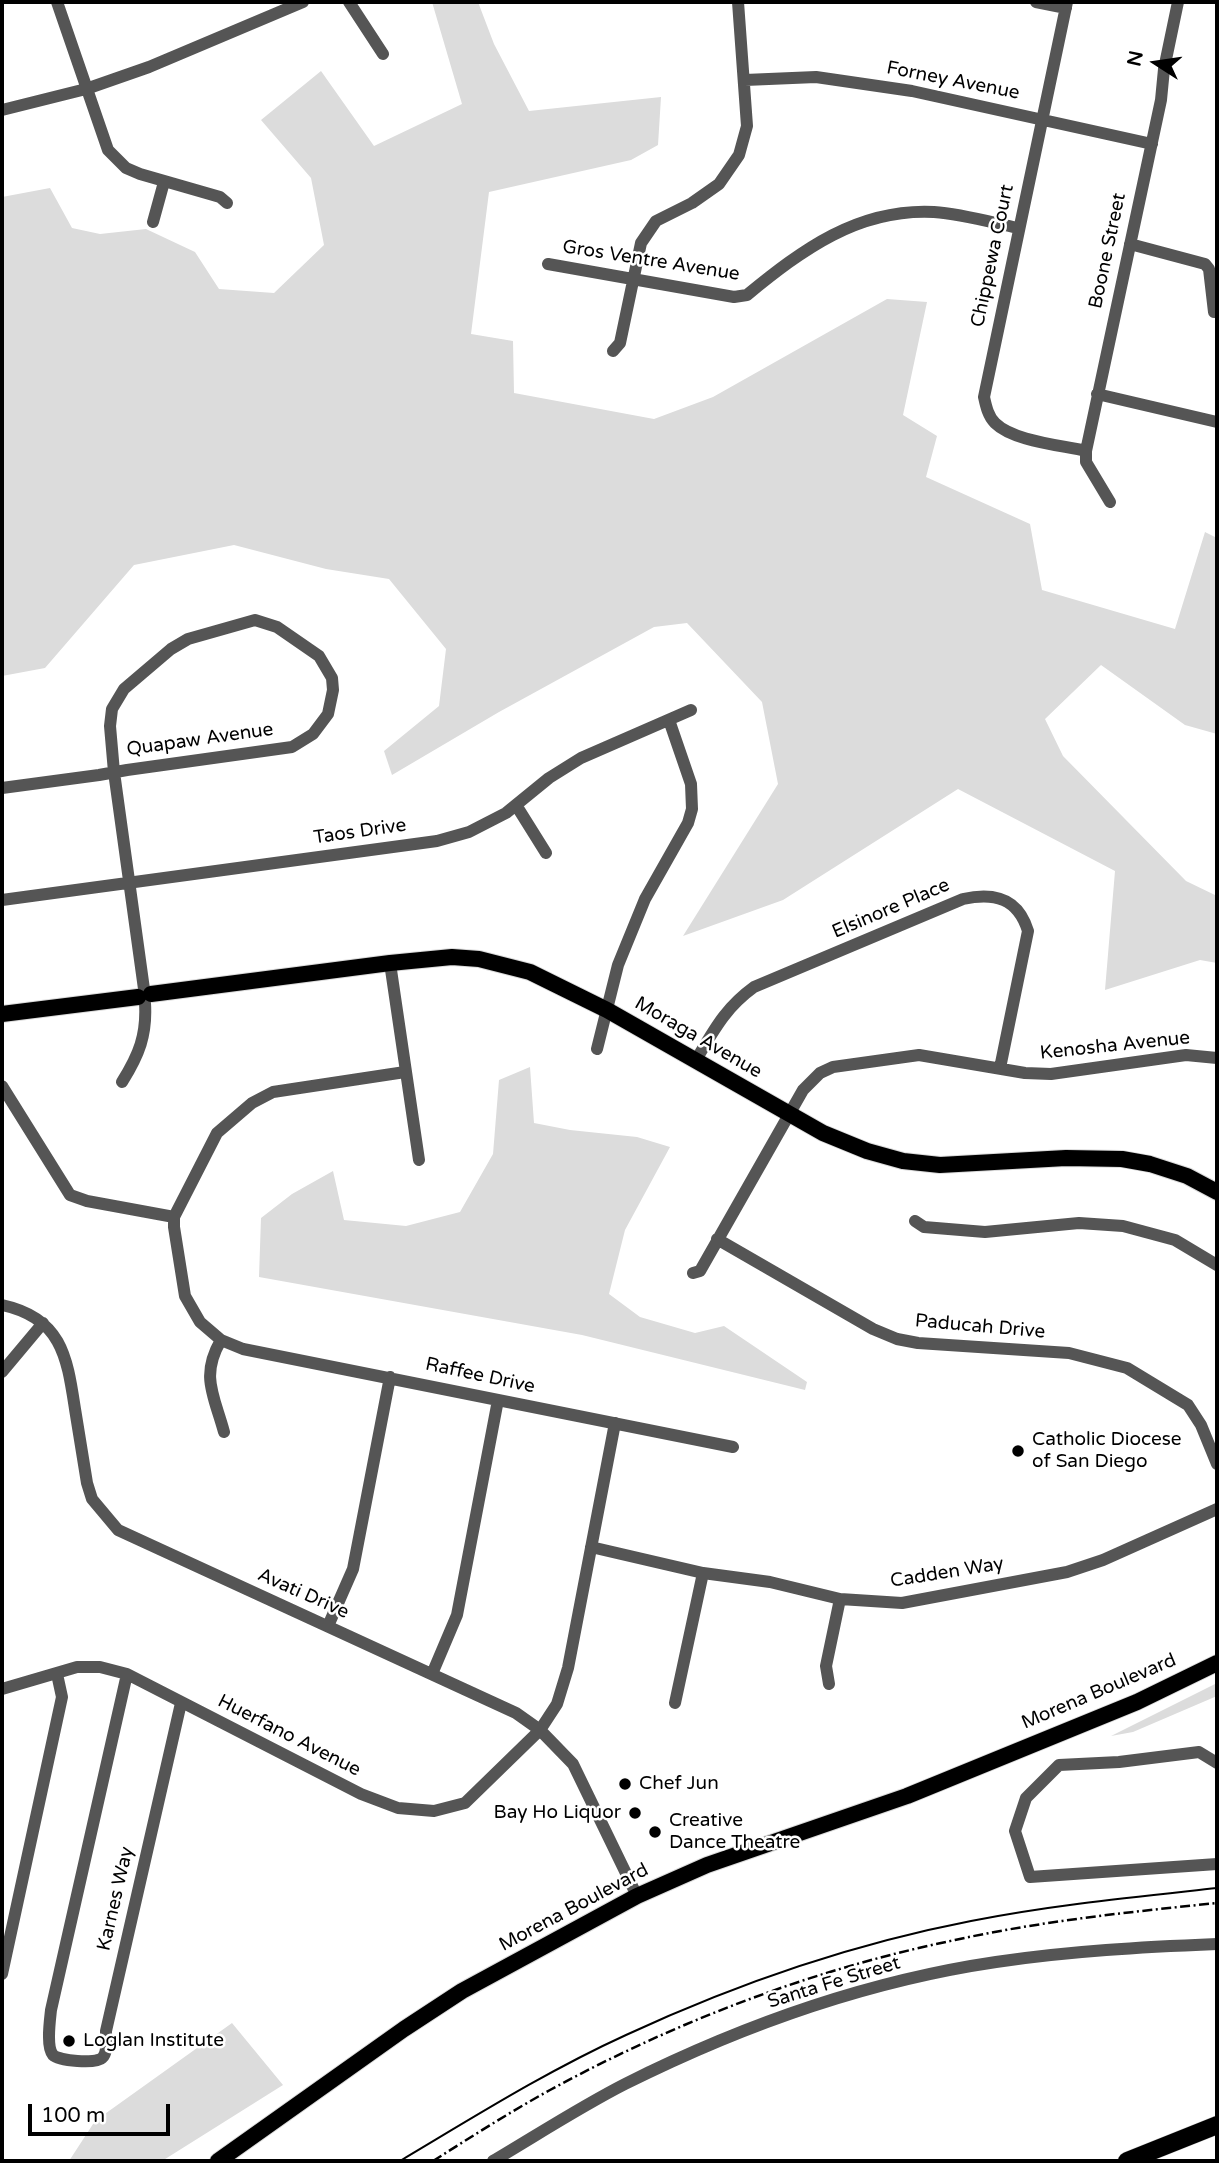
<!DOCTYPE html>
<style>
body{margin:0}
#map{position:relative;width:1219px;height:2163px;overflow:hidden;background:#fff;font-family:"Varela Round",sans-serif}
canvas{display:block}
.frame{position:absolute;inset:0;border:4px solid #000;pointer-events:none}
.north{position:absolute;left:1121px;top:28px;width:70px;height:70px;-webkit-text-stroke:5px #fff;paint-order:stroke;rotate:282deg;font-size:19px;font-weight:700;line-height:28px;text-align:center;color:#000}
.north::after{content:'';display:block;margin:auto;width:24px;height:32px;background:#000;clip-path:polygon(50% 0,100% 100%,50% 72%,0 100%)}
.scale{position:absolute;left:28px;top:2104px;width:142px;height:32px;box-sizing:border-box;border:4px solid #000;border-top:0;padding-left:9px;font-size:21px;line-height:24px;white-space:nowrap;color:#000;-webkit-text-stroke:5px #fff;paint-order:stroke}
</style>
<div id="map">
<canvas width="1219" height="2163"></canvas>
<div class="frame"></div>
<div class="north">N</div>
<div class="scale">100 m</div>
</div>
<script>
const ctx = document.querySelector('canvas').getContext('2d');
ctx.lineJoin = 'round';
function paint(path, color) {
  ctx.fillStyle = color;
  ctx.fill(path, 'evenodd');
}
function trace(path, color, width, dash) {
  ctx.strokeStyle = color;
  ctx.lineWidth = width;
  ctx.lineCap = dash ? 'butt' : 'round';
  ctx.setLineDash(dash || []);
  ctx.stroke(path);
}
function drawText(font, color, halo, rows, align = 'center') {
  ctx.font = font + ' "Varela Round",sans-serif';
  ctx.lineWidth = 5;
  ctx.setLineDash([]);
  ctx.textBaseline = 'middle';
  ctx.strokeStyle = halo;
  ctx.fillStyle = color;
  for (const [text, x, y, turn = 0] of rows) {
    ctx.save();
    ctx.translate(x, y);
    ctx.rotate((+turn || 0) * Math.PI / 180);
    ctx.textAlign = isNaN(turn) ? turn : align;
    if (halo) ctx.strokeText(text, 0, 0);
    ctx.fillText(text, 0, 0);
    ctx.restore();
  }
}
const green = new Path2D(`
 M432,2H478L494,44L529,111L661,97L658,145L631,160L489,192L471,334L513,341L514,393L654,419L713,397L887,299L927,302L903,415L937,436L926,477L1030,524L1042,590L1175,629L1205,532L1217,538V734L1185,725L1101,665L1045,719L1063,756L1186,881L1217,896V963L1200,960L1105,990L1115,871L958,789L783,900L683,936L778,784L762,702L687,623L654,627L499,712L392,775L384,751L439,706L446,649L389,579L326,569L234,545L134,565L45,668L2,676V197L50,188L72,228L100,234L146,229L195,252L219,289L274,293L324,245L311,178L261,120L321,71L374,146L462,104Z
 M530,1067L534,1123L570,1130L637,1137L670,1147L625,1230L609,1294L640,1317L695,1333L724,1326L807,1382L805,1390L582,1335L259,1277L261,1218L292,1194L333,1171L344,1220L406,1226L460,1212L493,1154L499,1080Z
 M1217,1683V1696L1133,1732L1111,1736Z
 M232,2023L283,2085L162,2161H69L95,2121Z`);
const minor = new Path2D(`
 M57,2L108,150L126,168L140,174L220,197L227,203
 M349,2L383,54
 M1036,2L1066,8
 M1067,2L984,397C986,406 988,416 995,423C1013,441 1060,445 1086,451
 M745,80L816,77L912,91L1152,144
 M2,110L86,89L149,67L303,2
 M153,222L164,182
 M1130,244L1205,264L1209,269L1214,312
 M548,264L734,297L747,295C802,250 858,208 934,212C962,214 990,222 1018,228
 M613,351L620,343L641,243L656,221L692,203L719,184L739,155L747,126L738,2
 M1097,394L1217,422
 M1110,502L1086,462V451L1161,100L1164,69L1178,2
 M2,788L99,775L127,770L292,747L313,734L328,714L333,690L332,678L319,656L277,627L255,620L188,639L171,649L124,689L112,709L110,726L114,772L144,989
 M516,805L546,853
 M2,900L437,841L469,832L506,813L549,778L581,758L691,710
 M390,963L419,1160
 M597,1049L618,965L645,899L688,823L692,809L691,784L669,720
 M696,1060C714,1030 725,1008 754,987L963,899C994,892 1018,898 1028,931L1000,1068
 M405,1072L273,1092L252,1103L217,1133L174,1217V1227L185,1296L200,1322L221,1340L243,1349L733,1447
 M122,1082C139,1055 147,1035 145,1003
 M2,1086L70,1195L87,1201L174,1217
 M915,1221L924,1227L985,1232L1079,1223L1123,1226L1175,1240L1217,1265
 M717,1239L873,1329L897,1339L918,1343L1069,1353L1127,1368L1188,1405L1201,1425L1217,1464
 M693,1273L700,1271L803,1090L820,1073L833,1067L919,1055L1025,1073L1051,1074L1186,1055L1217,1058
 M2,1305C62,1318 67,1357 75,1409C79,1434 83,1459 87,1483L92,1499L118,1530L516,1713L540,1730L573,1764L637,1896
 M221,1340C200,1376 214,1395 224,1432
 M2,1372L43,1323
 M591,1547L703,1573L770,1582L840,1599L902,1603L1067,1572L1103,1560L1217,1509
 M328,1626L353,1569L390,1377
 M127,1674L51,2010C50,2020 46,2047 53,2055C59,2061 96,2064 102,2058C108,2053 106,2039 106,2031L181,1703
 M432,1674L457,1615L498,1400
 M829,1684L826,1666L840,1599
 M2,1689L77,1667H100L127,1674L361,1794L398,1808L434,1811L465,1803L540,1730L557,1704L568,1668L615,1423
 M675,1703L703,1573
 M1217,1763L1199,1752L1119,1762L1059,1765L1026,1798L1015,1831L1030,1877L1217,1864
 M2,1974L62,1697L57,1674
 M493,2161C537,2135 580,2107 625,2084C741,2026 867,1981 996,1962C1069,1951 1143,1947 1217,1944`);
const major = new Path2D(`
 M151,994L390,963L452,957L479,959L530,972L607,1010L823,1133L867,1151L903,1161L940,1165L1066,1158L1122,1159L1150,1164L1187,1176L1217,1192
 M2,1014L138,997
 M218,2161L404,2029L462,1991L637,1896L707,1865L907,1796L1137,1702L1217,1663`);
const highway = new Path2D(`
 M1127,2161L1217,2125`);
const tram = new Path2D(`
 M400,2161C474,2117 547,2071 626,2035C736,1984 852,1944 971,1921C1052,1905 1135,1897 1217,1888`);
const rail = new Path2D(`
 M433,2161C471,2137 510,2112 550,2090C677,2021 814,1969 955,1940C1042,1921 1129,1912 1217,1903`);
const markers = [
 [1018,1451,7,"#000"],
 [625,1784,7,"#000"],
 [635,1813,7,"#000"],
 [655,1832,7,"#000"],
 [69,2041,7,"#000"]
];
const streetNames = [
 ["Forney Avenue",953,81,11],
 ["Boone Street",1108,251,-78],
 ["Chippewa Court",993,256,-78],
 ["Gros Ventre Avenue",651,261,9],
 ["Quapaw Avenue",200,740,-8],
 ["Taos Drive",360,832,-8],
 ["Elsinore Place",891,909,-23],
 ["Moraga Avenue",698,1038,30],
 ["Kenosha Avenue",1115,1046,-6],
 ["Paducah Drive",980,1327,5],
 ["Raffee Drive",480,1376,12],
 ["Cadden Way",947,1573,-9],
 ["Avati Drive",303,1594,24],
 ["Morena Boulevard",1099,1692,-23],
 ["Huerfano Avenue",289,1736,27],
 ["Karnes Way",116,1899,-77],
 ["Morena Boulevard",574,1908,-28],
 ["Santa Fe Street",834,1983,-17]
];
const poiNames = [
 ["Catholic Diocese",1032,1440],
 ["of San Diego",1032,1462],
 ["Chef Jun",639,1784],
 ["Bay Ho Liquor",621,1813,"right"],
 ["Creative",669,1821],
 ["Dance Theatre",669,1843],
 ["Loglan Institute",83,2041]
];
paint(green, '#dcdcdc');
trace(major, '#dbdbdb', 18);
trace(highway, '#dbdbdb', 19);
trace(minor, '#555', 12);
trace(major, '#000', 16);
trace(highway, '#000', 18);
trace(tram, '#000', 2);
trace(rail, '#000', 2.5, [10, 3.5, 2, 3.5]);
for (const [x, y, r, color] of markers) {
  const dot = new Path2D();
  dot.arc(x, y, r, 0, 2 * Math.PI);
  ctx.fillStyle = color;
  ctx.fill(dot);
  trace(dot, '#fff', 2.5);
}
drawText('19px', '#000', '#fff', streetNames);
drawText('19px', '#000', '#fff', poiNames, 'left');
</script>
